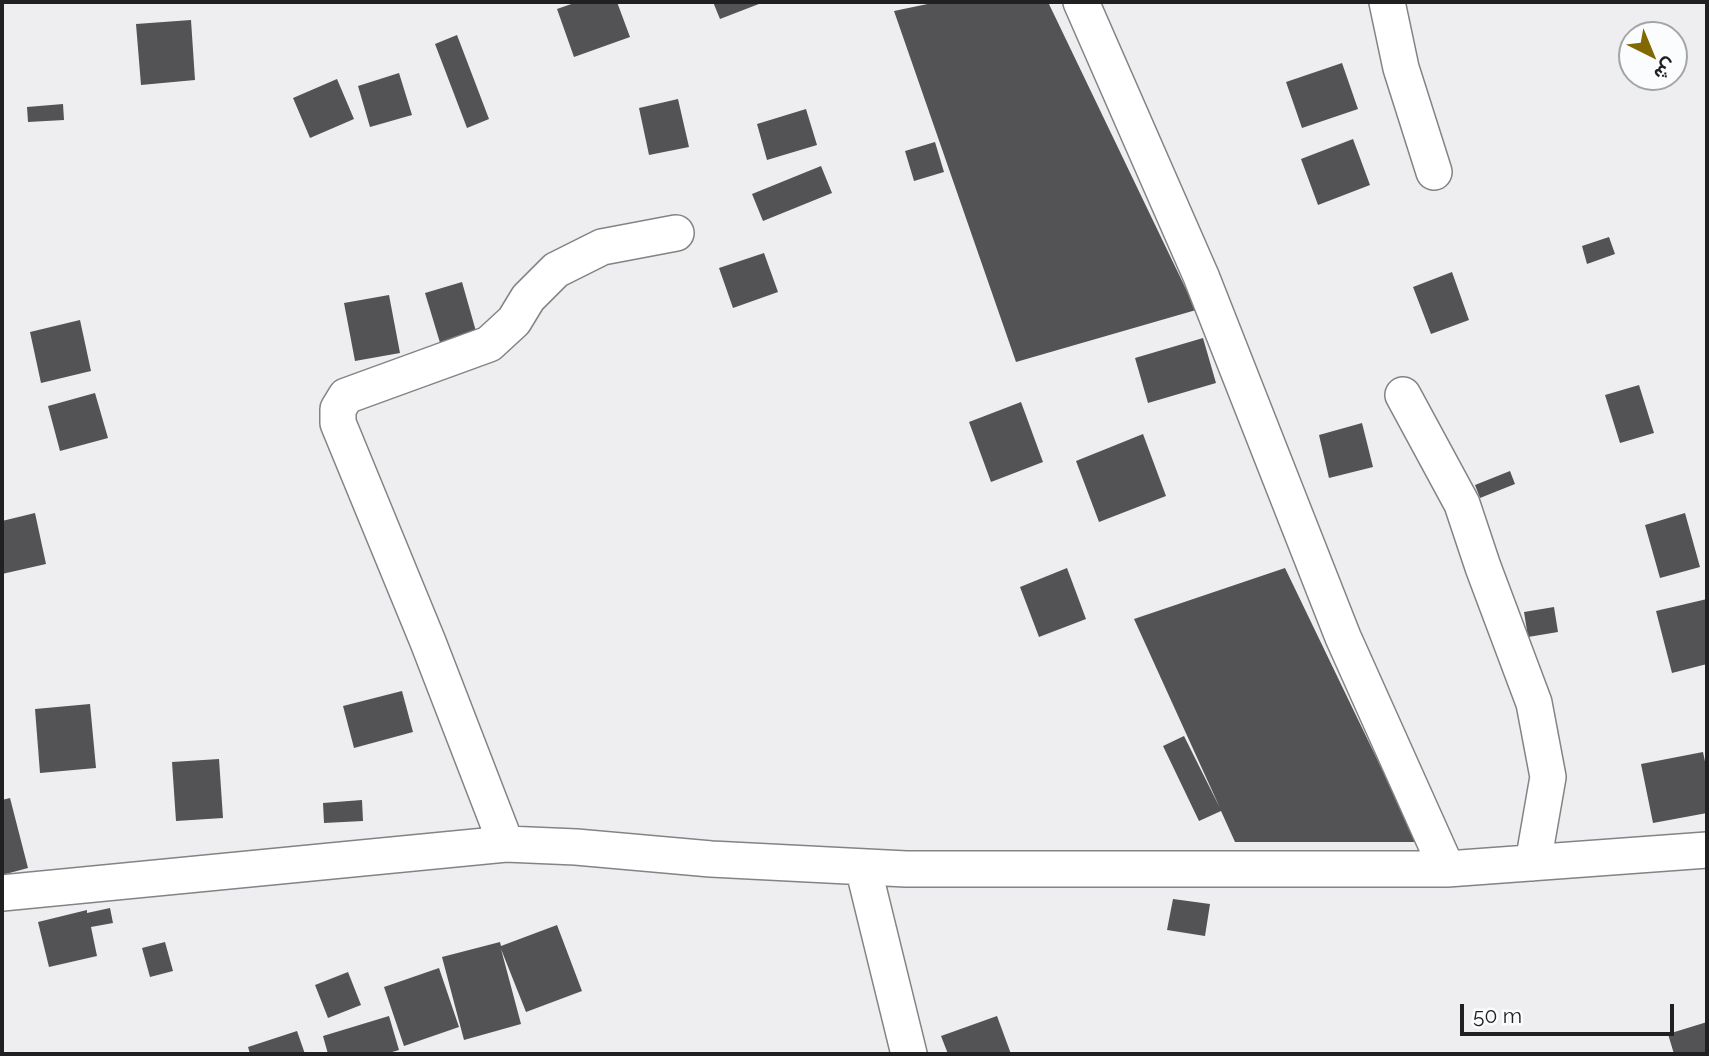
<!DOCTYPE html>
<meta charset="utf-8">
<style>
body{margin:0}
#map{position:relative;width:1709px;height:1056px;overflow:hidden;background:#eeeef1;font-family:Raleway,Vazirmatn,sans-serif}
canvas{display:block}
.frame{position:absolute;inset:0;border:4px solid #202021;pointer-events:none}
.north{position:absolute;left:1618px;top:21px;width:70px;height:70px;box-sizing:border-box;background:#fbfcfe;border:2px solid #a3a4a6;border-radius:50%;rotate:137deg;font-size:19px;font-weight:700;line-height:28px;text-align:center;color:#202021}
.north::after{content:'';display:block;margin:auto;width:24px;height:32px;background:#826800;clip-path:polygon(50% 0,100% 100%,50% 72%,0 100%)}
.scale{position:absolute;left:1460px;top:1004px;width:214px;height:32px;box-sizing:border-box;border:4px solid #202021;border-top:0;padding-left:9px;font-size:21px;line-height:24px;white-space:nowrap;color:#202021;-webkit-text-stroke:5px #fbfcfe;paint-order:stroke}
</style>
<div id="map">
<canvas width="1709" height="1056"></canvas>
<div class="frame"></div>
<div class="north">ش</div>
<div class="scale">50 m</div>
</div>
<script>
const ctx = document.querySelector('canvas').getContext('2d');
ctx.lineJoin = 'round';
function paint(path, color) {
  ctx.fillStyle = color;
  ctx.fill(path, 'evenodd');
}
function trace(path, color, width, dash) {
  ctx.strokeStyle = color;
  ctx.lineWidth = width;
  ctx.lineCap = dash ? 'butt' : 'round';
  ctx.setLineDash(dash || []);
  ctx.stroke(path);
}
const building = new Path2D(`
 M577,2H617L630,37L574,57L557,9Z
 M713,2H764L720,19Z
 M937,2H1048L1196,310L1016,362L894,11Z
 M191,20L195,80L141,85L136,24Z
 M457,35L489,119L467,128L435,44Z
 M1342,63L1358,109L1302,128L1286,82Z
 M399,73L412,115L370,127L358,86Z
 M337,79L354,119L310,138L293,98Z
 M678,99L689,147L649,155L639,108Z
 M63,104L64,120L28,122L27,107Z
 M806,109L817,145L767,160L757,124Z
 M1353,139L1370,185L1318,205L1301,159Z
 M935,142L944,172L914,181L905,151Z
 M821,166L832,193L763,221L752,194Z
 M1609,237L1615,254L1587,264L1582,246Z
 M764,253L778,292L733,308L719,268Z
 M1452,272L1469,320L1431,334L1413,287Z
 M462,282L477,335L441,346L425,293Z
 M389,295L400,353L355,361L344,303Z
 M80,320L91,371L41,383L30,332Z
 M1203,338L1216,383L1148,403L1135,358Z
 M1639,385L1654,433L1620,443L1605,395Z
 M95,393L108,438L60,451L48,406Z
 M1021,402L1043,462L991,482L969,422Z
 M1362,423L1373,467L1329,478L1319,435Z
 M1143,434L1166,496L1099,522L1076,461Z
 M1510,471L1515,484L1480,498L1475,485Z
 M35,513L46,564L2,574V521Z
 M1685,513L1700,567L1660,578L1645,525Z
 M1067,568L1086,619L1039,637L1020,587Z
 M1285,568L1417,842H1235L1221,811L1199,821L1163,746L1184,736L1220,808L1134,619Z
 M1707,599V664L1672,673L1656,611Z
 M1554,607L1558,632L1528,637L1524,612Z
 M402,691L413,732L354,748L343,706Z
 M90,704L96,768L40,773L35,709Z
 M1703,752L1707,771V813L1653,823L1641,764Z
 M219,759L223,818L176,821L172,762Z
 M10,798L28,868L2,875V800Z
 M362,800L363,821L324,823L323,803Z
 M1173,899L1210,904L1205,936L1167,930Z
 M110,908L113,923L91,927L97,956L49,967L38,922L87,910V913Z
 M557,925L582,991L526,1012L501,949L521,1024L464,1040L442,957L500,942L501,946Z
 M165,942L173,971L150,977L142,948Z
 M439,968L459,1027L404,1046L384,987Z
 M348,972L361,1005L328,1018L315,985Z
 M389,1016L399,1050L385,1054H328L323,1036Z
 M997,1016L1011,1054H948L941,1036Z
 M1707,1022V1054H1674L1668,1034Z
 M297,1031L305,1054H250L248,1047Z`);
const minor = new Path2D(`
 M1081,2L1201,276L1343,637L1447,869
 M1387,2L1401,68L1434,172
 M1403,395L1462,504L1483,567L1534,703L1548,777L1533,863
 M506,844L428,642L338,423V409L346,396L489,344L514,321L528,298L556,270L602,247L676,233
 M863,867L909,1054
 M2,893L506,844L576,847L711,859L906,869H1447L1707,850`);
paint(building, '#535355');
trace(minor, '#838385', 38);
trace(minor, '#fff', 35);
</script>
